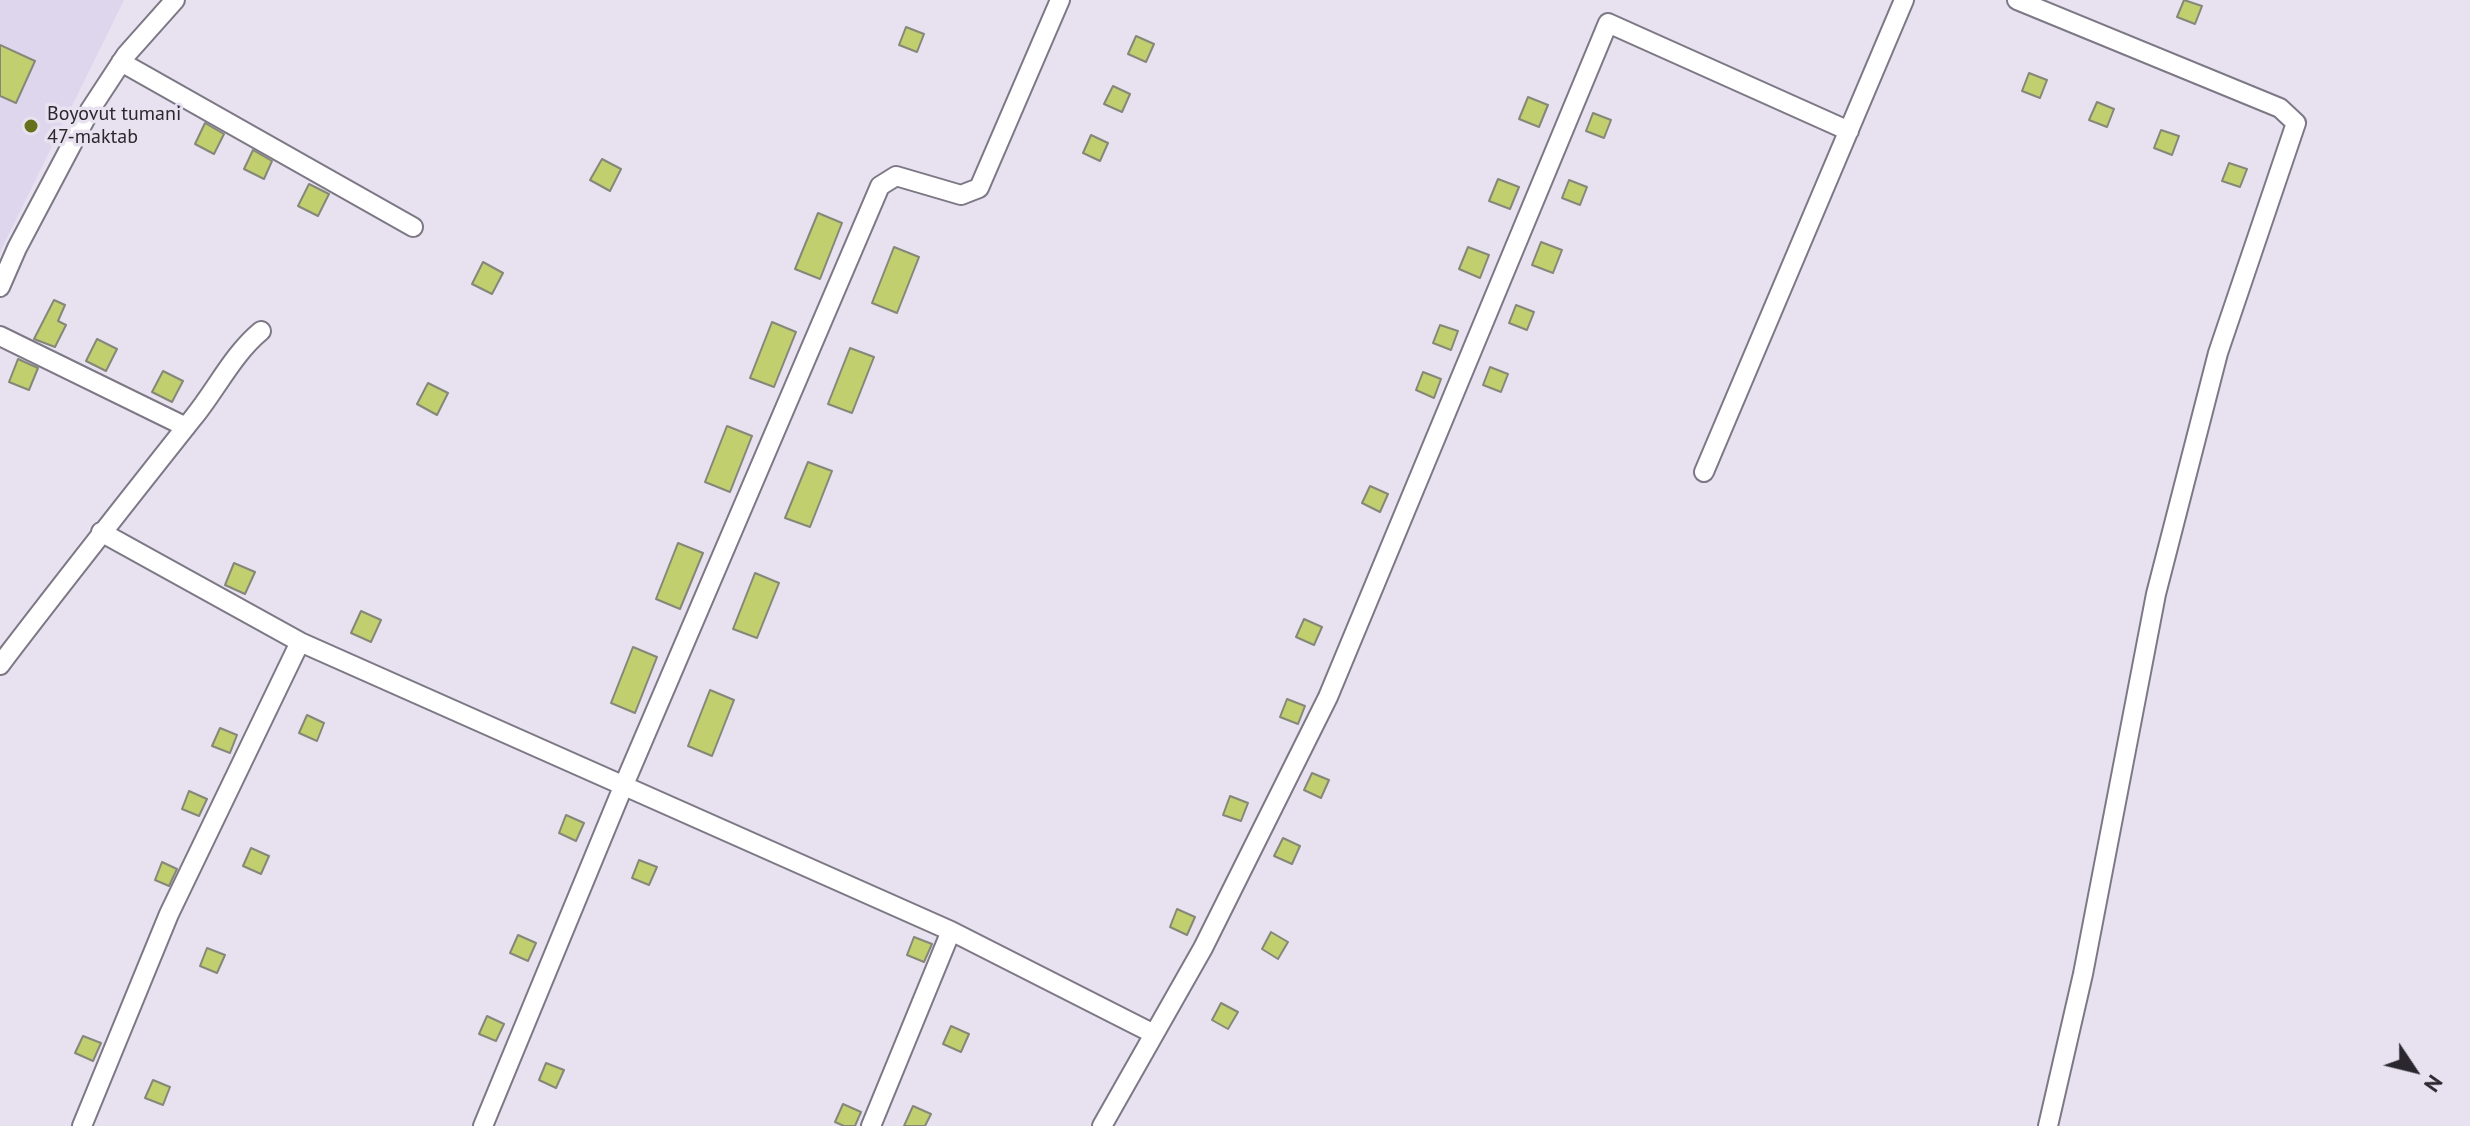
<!DOCTYPE html>
<style>
body{margin:0}
#map{position:relative;width:2470px;height:1126px;overflow:hidden;background:#e7e1f0;font-family:"PT Sans",sans-serif}
canvas{display:block}
.north{position:absolute;left:2374px;top:1030px;width:80px;height:80px;-webkit-text-stroke:6px #e7e1f0;paint-order:stroke;rotate:125deg;font-size:22px;font-weight:700;line-height:32px;text-align:center;color:#2a282e}
.north::after{content:'';display:block;margin:auto;width:28px;height:36px;background:#2a282e;clip-path:polygon(50% 0,100% 100%,50% 72%,0 100%)}
</style>
<div id="map">
<canvas width="2470" height="1126"></canvas>
<div class="north">N</div>
</div>
<script>
const ctx = document.querySelector('canvas').getContext('2d');
ctx.lineJoin = 'round';
function paint(path, color) {
  ctx.fillStyle = color;
  ctx.fill(path, 'evenodd');
}
function trace(path, color, width, dash) {
  ctx.strokeStyle = color;
  ctx.lineWidth = width;
  ctx.lineCap = dash ? 'butt' : 'round';
  ctx.setLineDash(dash || []);
  ctx.stroke(path);
}
function drawText(font, color, halo, rows, align = 'center') {
  ctx.font = font + ' "PT Sans",sans-serif';
  ctx.lineWidth = 7;
  ctx.setLineDash([]);
  ctx.textBaseline = 'middle';
  ctx.strokeStyle = halo;
  ctx.fillStyle = color;
  for (const [text, x, y, turn = 0] of rows) {
    ctx.save();
    ctx.translate(x, y);
    ctx.rotate((+turn || 0) * Math.PI / 180);
    ctx.textAlign = isNaN(turn) ? turn : align;
    if (halo) ctx.strokeText(text, 0, 0);
    ctx.fillText(text, 0, 0);
    ctx.restore();
  }
}
const built = new Path2D(`
 M0,0H124L0,252Z`);
const building = new Path2D(`
 M2184,0L2202,6L2195,24L2177,17Z
 M906,27L924,34L917,52L899,45Z
 M1136,36L1154,44L1146,62L1128,54Z
 M0,45L35,61L16,103L0,96Z
 M2029,73L2047,80L2040,98L2022,91Z
 M1113,86L1130,94L1122,112L1104,104Z
 M1528,97L1548,105L1539,127L1519,119Z
 M2097,102L2114,109L2107,127L2089,120Z
 M1593,113L1611,120L1604,138L1586,131Z
 M205,123L224,134L214,154L195,144Z
 M2161,130L2179,136L2172,155L2154,148Z
 M1091,135L1108,143L1100,161L1083,153Z
 M253,150L272,161L264,179L244,169Z
 M602,159L621,169L610,191L590,180Z
 M2229,163L2247,169L2240,187L2222,181Z
 M1498,179L1519,187L1510,209L1489,201Z
 M1569,180L1587,187L1580,205L1562,198Z
 M309,184L329,194L318,216L298,206Z
 M818,213L842,223L820,279L795,269Z
 M1541,242L1562,250L1553,273L1532,265Z
 M894,247L919,257L897,313L872,303Z
 M1468,247L1489,255L1480,278L1459,269Z
 M483,262L503,273L492,294L472,284Z
 M54,300L65,305L58,321L66,325L55,347L34,339Z
 M1516,305L1534,312L1527,330L1509,323Z
 M772,322L796,332L774,387L750,378Z
 M1440,325L1458,331L1451,350L1433,343Z
 M97,339L117,349L106,371L86,361Z
 M850,348L874,357L852,413L828,404Z
 M18,359L38,368L29,390L9,382Z
 M1490,367L1508,374L1501,392L1483,385Z
 M163,371L183,381L172,402L152,392Z
 M1423,372L1441,379L1434,398L1416,390Z
 M428,383L448,393L437,415L417,404Z
 M727,426L752,436L730,492L705,482Z
 M808,462L832,471L810,527L785,518Z
 M1370,486L1388,494L1380,512L1362,503Z
 M678,543L703,553L680,609L656,599Z
 M234,563L255,572L245,594L225,585Z
 M755,573L779,583L757,638L733,629Z
 M361,611L381,620L371,642L351,633Z
 M1304,619L1322,627L1314,645L1296,637Z
 M633,647L657,657L635,713L611,703Z
 M710,690L734,700L712,756L688,746Z
 M1287,699L1305,706L1298,724L1280,717Z
 M307,715L324,723L317,741L299,733Z
 M220,728L237,735L230,753L212,746Z
 M1312,773L1329,780L1321,798L1304,790Z
 M189,791L207,799L199,816L182,809Z
 M1230,796L1248,803L1241,821L1223,815Z
 M566,815L584,823L576,841L559,833Z
 M1283,838L1300,846L1292,864L1274,856Z
 M251,848L269,856L261,874L243,866Z
 M639,860L657,867L649,885L632,878Z
 M162,862L177,869L169,886L155,880Z
 M1177,909L1195,917L1187,935L1170,927Z
 M1271,932L1288,942L1278,959L1262,949Z
 M518,935L536,943L528,961L510,953Z
 M914,937L932,944L924,962L907,955Z
 M207,948L225,955L217,973L200,966Z
 M1221,1003L1238,1012L1228,1029L1212,1020Z
 M487,1016L504,1024L496,1041L479,1034Z
 M951,1026L969,1034L961,1052L943,1044Z
 M83,1036L101,1043L93,1061L75,1053Z
 M546,1063L564,1070L556,1088L539,1080Z
 M153,1080L170,1087L163,1105L145,1098Z
 M843,1104L861,1112L855,1126H844L835,1122Z
 M913,1106L931,1114L925,1126H904Z`);
const street = new Path2D(`
 M2017,0L2280,108L2296,123L2218,353L2156,594L2083,974L2048,1126
 M121,62L413,227
 M0,287L17,248L90,110L126,55L175,0
 M0,336L186,427
 M1704,472L1904,0
 M101,532L300,642L951,931L1154,1034
 M0,665C63,582 128,500 193,418C216,390 233,354 261,331
 M82,1126L169,914L300,642
 M483,1126L623,787L880,186L896,176L961,195L979,188L1060,0
 M871,1126L951,931
 M1102,1126L1203,948L1328,697L1608,23L1849,131`);
const markers = [
 [31,126,8,"#67711b"]
];
const poiNames = [
 ["Boyovut tumani",47,114],
 ["47-maktab",47,137]
];
paint(built, '#ded6ec');
paint(building, '#c1cf6e');
trace(building, '#858879', 2);
trace(street, '#7d7885', 22);
trace(street, '#fff', 18);
for (const [x, y, r, color] of markers) {
  const dot = new Path2D();
  dot.arc(x, y, r, 0, 2 * Math.PI);
  ctx.fillStyle = color;
  ctx.fill(dot);
  trace(dot, '#e7e1f0', 3);
}
drawText('20px', '#2a282e', '#e7e1f0', poiNames, 'left');
</script>
